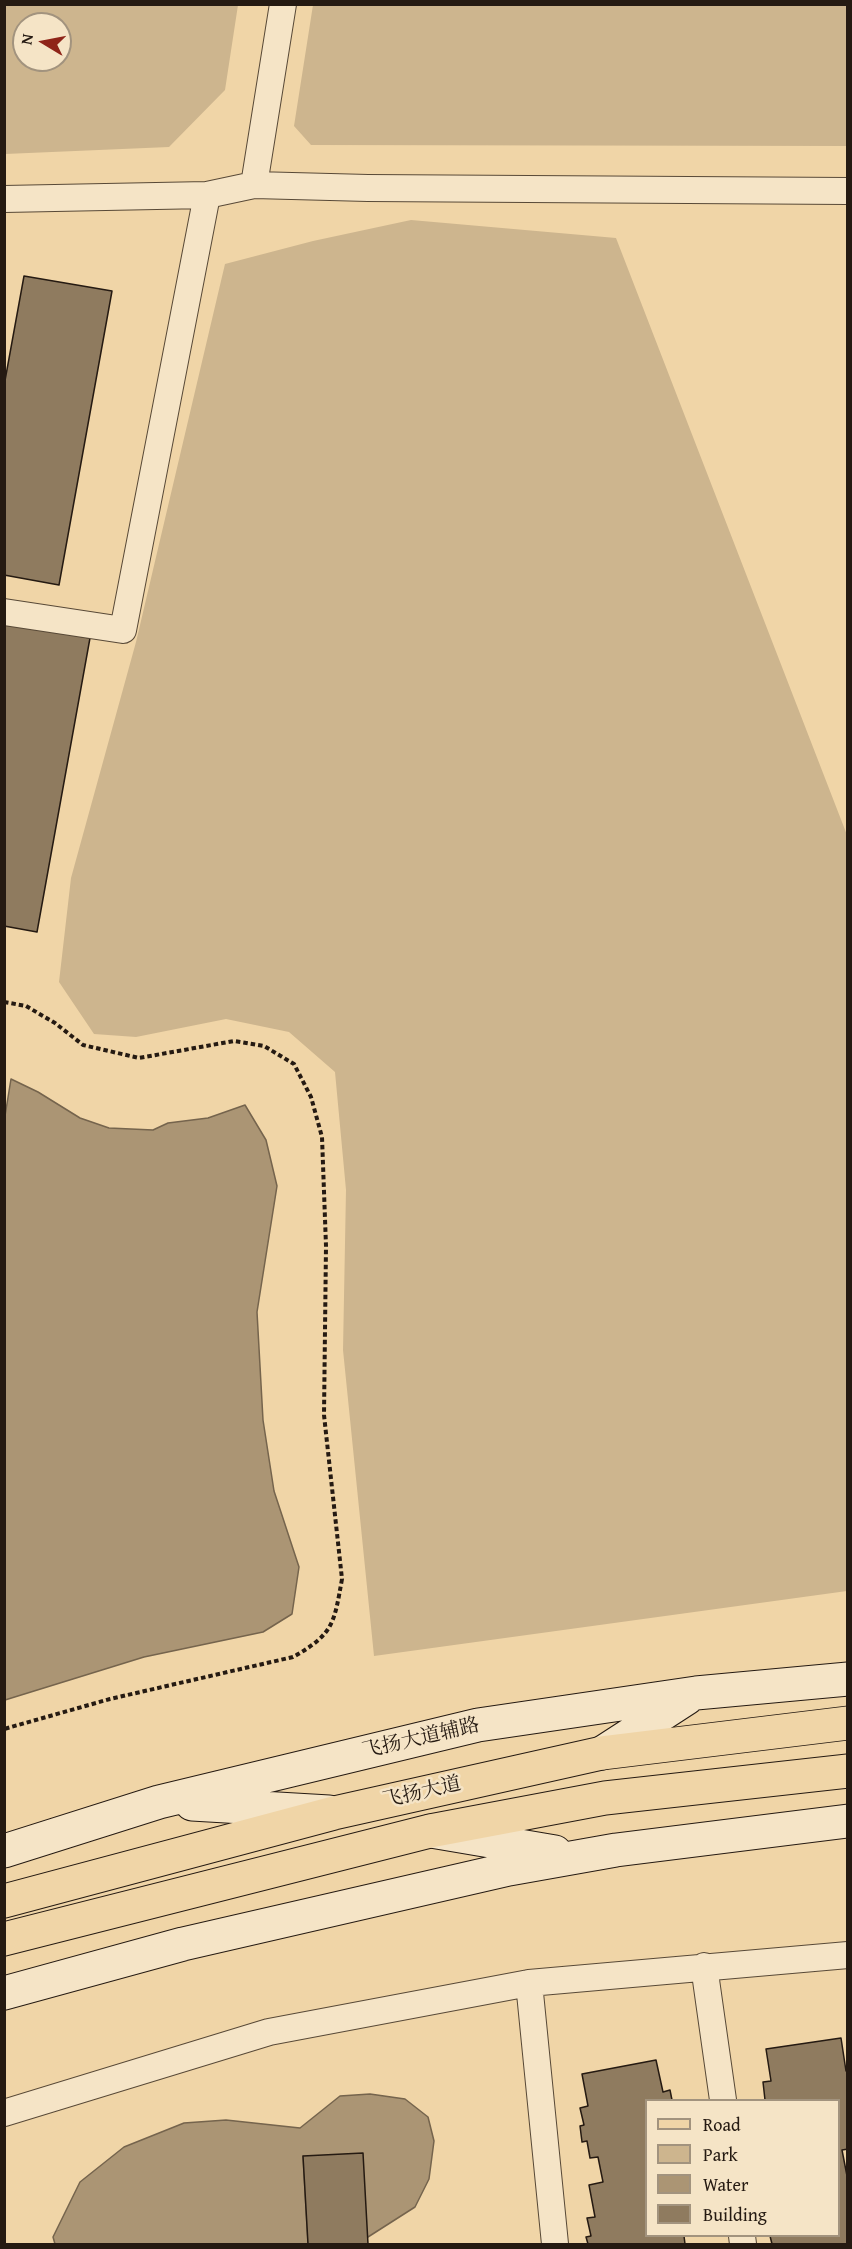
<!DOCTYPE html>
<meta charset="utf-8">
<style>
body{margin:0}
#map{position:relative;width:852px;height:2249px;overflow:hidden;background:#f0d5a7;font-family:"Gentium Book Plus",serif}
canvas{display:block}
.frame{position:absolute;inset:0;border:6px solid #251a12;pointer-events:none}
.legend{position:absolute;left:645px;top:2099px;width:195px;height:138px;box-sizing:border-box;background:#f5e4c6;border:2px solid #a2937e;margin:0;padding:8px 10px;list-style:none;font-size:18px;color:#251a12}
.legend li{display:flex;align-items:center;gap:12px;height:30px}
.legend b{width:30px;border:2px solid #a2937e}
.north{position:absolute;left:12px;top:12px;width:60px;height:60px;box-sizing:border-box;background:#f5e4c6;border:2px solid #a2937e;border-radius:50%;rotate:280deg;font-size:16px;font-weight:700;line-height:24px;text-align:center;color:#251a12}
.north::after{content:'';display:block;margin:auto;width:21px;height:27px;background:#8f2418;clip-path:polygon(50% 0,100% 100%,50% 72%,0 100%)}
</style>
<div id="map">
<canvas width="852" height="2249"></canvas>
<div class="frame"></div>
<ul class="legend">
<li><b style="height:8px;background:#f0d5a7"></b>Road</li>
<li><b style="height:16px;background:#cdb58e"></b>Park</li>
<li><b style="height:16px;background:#ab9574"></b>Water</li>
<li><b style="height:16px;background:#8f7b5f"></b>Building</li>
</ul>
<div class="north">N</div>
</div>
<script>
const ctx = document.querySelector('canvas').getContext('2d');
ctx.lineJoin = 'round';
function paint(path, color) {
  ctx.fillStyle = color;
  ctx.fill(path, 'evenodd');
}
function trace(path, color, width, dash) {
  ctx.strokeStyle = color;
  ctx.lineWidth = width;
  ctx.lineCap = dash ? 'butt' : 'round';
  ctx.setLineDash(dash || []);
  ctx.stroke(path);
}
function drawText(font, color, halo, rows, align = 'center') {
  ctx.font = font + ' "Gentium Book Plus","Noto Serif SC",serif';
  ctx.lineWidth = 5;
  ctx.setLineDash([]);
  ctx.textBaseline = 'middle';
  ctx.strokeStyle = halo;
  ctx.fillStyle = color;
  for (const [text, x, y, turn = 0] of rows) {
    ctx.save();
    ctx.translate(x, y);
    ctx.rotate((+turn || 0) * Math.PI / 180);
    ctx.textAlign = isNaN(turn) ? turn : align;
    if (halo) ctx.strokeText(text, 0, 0);
    ctx.fillText(text, 0, 0);
    ctx.restore();
  }
}
const green = new Path2D(`
 M4,5H238L225,90L169,147L5,154ZM24,24H60V60H24Z
 M313,5H847V146L311,145L294,126Z
 M411,220L616,238L847,835V1591L374,1656L343,1350L346,1190L335,1072L289,1032L226,1019L136,1037L94,1034L59,982L71,878L136,642L225,264L313,241Z`);
const water = new Path2D(`
 M11,1079L38,1092L80,1118L109,1128L153,1130L168,1123L208,1118L245,1105L266,1140L277,1186L257,1312L263,1420L274,1491L299,1567L292,1614L263,1632L144,1657L5,1700L4,1122Z
 M370,2094L405,2099L428,2117L434,2141L429,2179L415,2207L368,2237L303,2156L308,2244H55L53,2237L80,2182L124,2147L184,2123L226,2120L300,2128L340,2096Z`);
const building = new Path2D(`
 M24,276L112,291L59,585L4,575V386Z
 M4,623L90,638L37,932L4,926Z
 M841,2038L846,2071H848V2149L842,2150L848,2181V2244H772L770,2236H838V2100H763H765L763,2082L771,2081L766,2049Z
 M656,2060L663,2092L670,2090L672,2100H646V2236H684L685,2244H588L586,2237L591,2236L587,2218L595,2217L589,2185L603,2182L598,2157L590,2158L587,2141L582,2142L580,2126L584,2125L580,2108L588,2106L582,2074Z
 M363,2153L368,2244H308L303,2156Z`);
const path = new Path2D(`
 M4,1002L26,1006L55,1023L83,1045L139,1058L234,1041L264,1046L294,1064L311,1097L322,1137L326,1246L324,1415L342,1579C334,1623 334,1634 293,1657L110,1699L4,1729`);
const street = new Path2D(`
 M254,185L283,4
 M4,199L207,195L254,185L368,188L848,191
 M4,612L123,630L207,195
 M704,1966L723,2100
 M529,1983L555,2244
 M4,2113L269,2032L529,1983L848,1955
 M742,2236L743,2244`);
const secondary = new Path2D(`
 M602,1753L687,1698
 M192,1804L329,1812
 M431,1831L555,1852
 M4,1851L159,1802L478,1725L696,1693L848,1679
 M4,1993L183,1944L509,1869L616,1850L848,1821`);
const primary = new Path2D(`
 M4,1901L334,1813L602,1753L848,1723
 M4,1939L430,1831L605,1798L848,1771`);
const streetNames = [
 ["飞扬大道辅路",421,1739,-13],
 ["飞扬大道",422,1793,-13]
];
paint(green, '#cdb58e');
paint(water, '#ab9574');
trace(water, '#75644d', 1.5);
paint(building, '#8f7b5f');
trace(building, '#251a12', 1.5);
trace(street, '#584937', 28);
trace(secondary, '#251a12', 35);
trace(primary, '#251a12', 35);
trace(path, '#251a12', 4, [4.5, 3]);
trace(street, '#f5e4c6', 26);
trace(secondary, '#f5e4c6', 33);
trace(primary, '#f0d5a7', 33);
drawText('20px', '#251a12', '#f5e4c6', streetNames);
</script>
